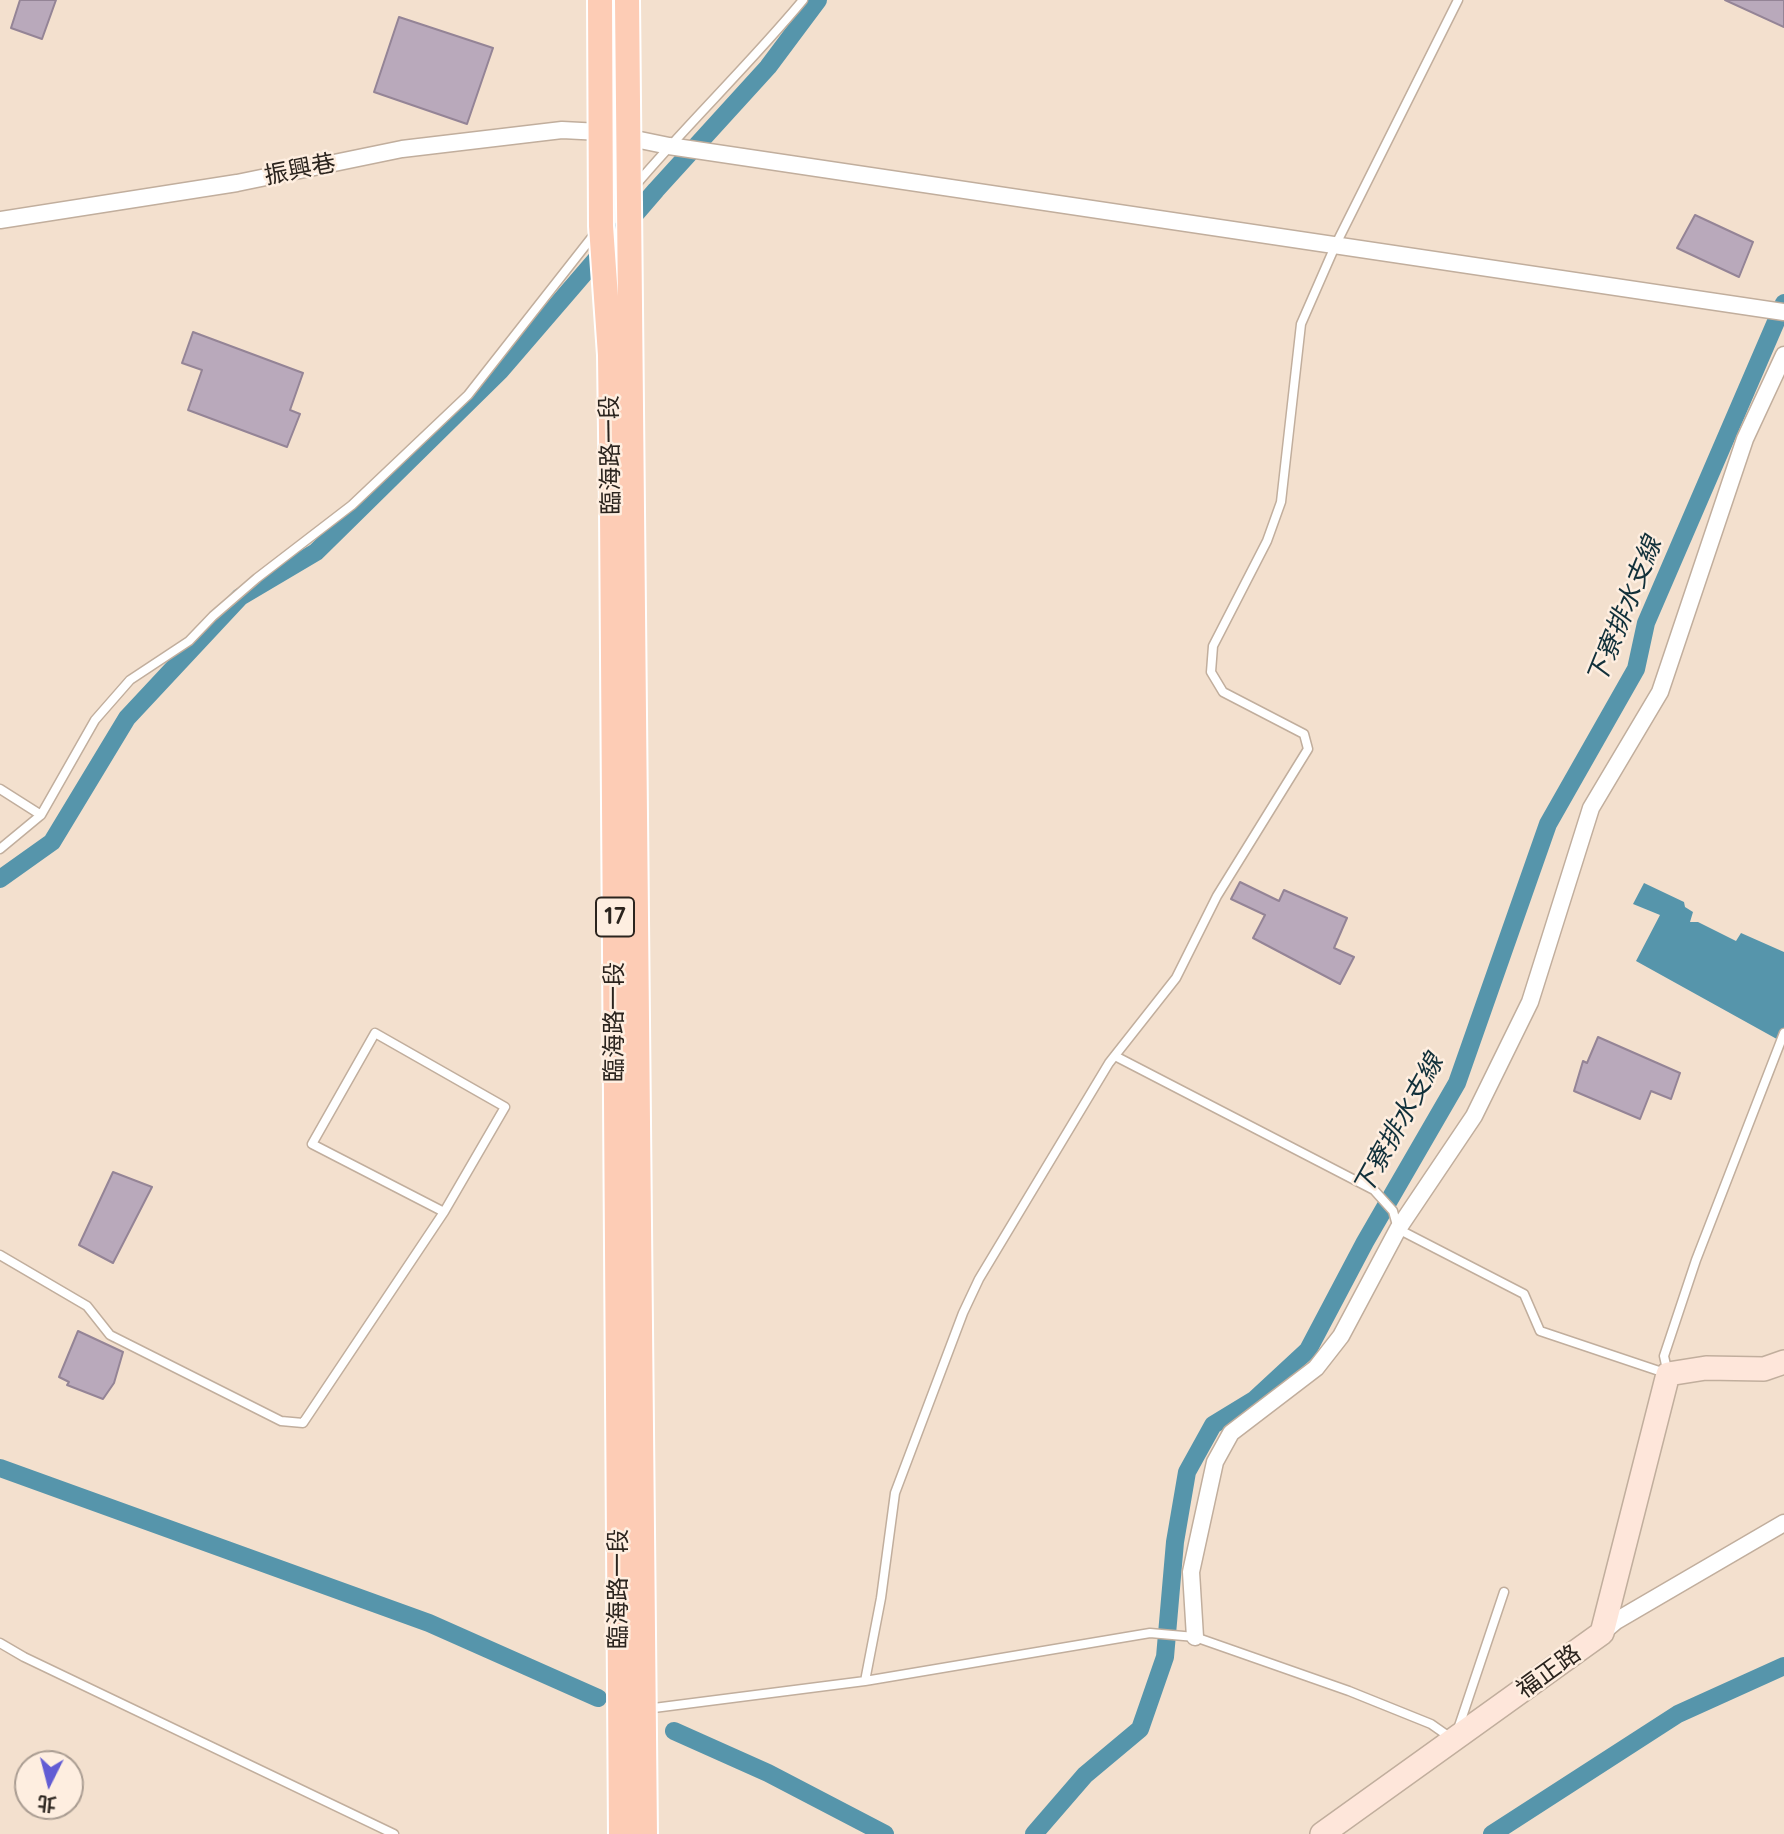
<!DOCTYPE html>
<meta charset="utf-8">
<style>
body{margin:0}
#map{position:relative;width:1784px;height:1834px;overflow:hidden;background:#f3e0ce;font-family:Quicksand,"Noto Sans TC",sans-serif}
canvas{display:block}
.north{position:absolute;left:14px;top:1750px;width:70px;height:70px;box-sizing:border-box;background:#feeee0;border:2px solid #aa9d92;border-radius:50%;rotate:186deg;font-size:19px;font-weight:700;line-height:28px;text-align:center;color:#2b241e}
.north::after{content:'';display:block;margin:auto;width:24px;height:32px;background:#625cd4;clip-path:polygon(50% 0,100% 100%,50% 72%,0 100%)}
</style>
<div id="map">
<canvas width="1784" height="1834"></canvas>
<div class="north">北</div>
</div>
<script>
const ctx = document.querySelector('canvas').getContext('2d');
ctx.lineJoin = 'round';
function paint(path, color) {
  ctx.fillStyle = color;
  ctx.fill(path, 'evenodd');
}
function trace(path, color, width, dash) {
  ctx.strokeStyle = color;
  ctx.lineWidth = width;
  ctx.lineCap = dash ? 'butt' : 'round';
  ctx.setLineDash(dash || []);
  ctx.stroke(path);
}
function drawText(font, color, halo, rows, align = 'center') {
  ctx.font = font + ' Quicksand,"Noto Sans TC",sans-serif';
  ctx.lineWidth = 5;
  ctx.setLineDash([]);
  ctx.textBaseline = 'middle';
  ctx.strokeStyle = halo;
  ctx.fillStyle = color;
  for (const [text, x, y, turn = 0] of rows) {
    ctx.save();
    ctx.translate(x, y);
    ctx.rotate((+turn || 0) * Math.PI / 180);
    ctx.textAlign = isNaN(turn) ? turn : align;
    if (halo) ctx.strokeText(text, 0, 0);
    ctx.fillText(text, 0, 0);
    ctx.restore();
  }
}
const water = new Path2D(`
 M1644,883L1684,902L1685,907L1693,912L1690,922H1698L1736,941L1741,933L1784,952V1043L1636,961L1660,915L1633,904Z`);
const canal = new Path2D(`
 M0,879L52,842L127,718L240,597L316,552L500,371L656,190L768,67L818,0
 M0,1468L429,1623L598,1698
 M674,1731L768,1773L885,1834
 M1034,1834L1085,1775L1140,1729L1165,1657L1175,1542L1187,1472L1213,1425L1254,1400L1308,1350L1365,1242L1457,1083L1548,824L1636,669L1646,623L1784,303
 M1492,1834L1678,1714L1784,1666`);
const building = new Path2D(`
 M20,0H56L42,39L11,28Z
 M1725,0H1784V27Z
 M399,17L493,48L467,124L374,92Z
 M1695,215L1753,242L1739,277L1677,248Z
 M193,332L303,373L290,410L300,414L287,447L188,410L202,370L182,363Z
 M1240,882L1279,901L1284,890L1347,918L1334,948L1354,957L1340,984L1253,938L1265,915L1231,899Z
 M1598,1037L1680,1073L1671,1099L1651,1091L1640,1119L1574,1091L1583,1061L1587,1063Z
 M113,1172L152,1187L113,1263L79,1245Z
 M78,1331L123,1352L114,1383L103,1399L67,1385L69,1382L59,1377Z`);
const lane = new Path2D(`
 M634,187C688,123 749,65 803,0
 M0,789L41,815
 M0,849L41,815L95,720L130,680L189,641L213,616L257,578L352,505L468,395L596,232
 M1115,1056L1374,1190L1393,1211L1398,1229L1524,1294L1540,1331L1668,1374L1664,1356L1696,1260L1784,1033
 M0,1255L87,1306L110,1335L281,1421L303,1423L444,1212L505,1107L375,1033L312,1144L444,1212
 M0,1643L24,1657L394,1834
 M865,1681L881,1598L895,1493L963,1313L979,1279L1109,1063L1176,978L1217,896L1308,749L1304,734L1223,692L1211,672L1213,646L1267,541L1281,502L1301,324L1336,244L1458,0
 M646,1709L865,1681L1150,1633L1195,1637L1349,1691L1431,1724L1451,1738
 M1458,1729L1504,1592`);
const street = new Path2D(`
 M0,220L237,183L402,149L562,130L601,132L669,146L1784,312
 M1602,1633L1616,1621L1784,1523
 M1195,1637L1191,1572L1215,1462L1231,1433L1316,1368L1341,1336L1398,1229L1474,1116L1530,1002L1591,808L1660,692L1745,439L1784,355`);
const secondary = new Path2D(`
 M1322,1834L1602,1633L1668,1374L1706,1368L1764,1369L1784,1362`);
const primary = new Path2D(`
 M600,0L601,226L610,355L612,509L621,1834
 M627,0L645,1834`);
const shields = [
 [615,917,38]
];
const shieldNames = [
 ["17",615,917]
];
const streetNames = [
 ["振興巷",300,170,-11],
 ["臨海路一段",611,455,-91],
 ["臨海路一段",615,1022,-90],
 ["臨海路一段",619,1589,-90],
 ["福正路",1549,1672,-36]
];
const waterNames = [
 ["下寮排水支線",1625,611,-68],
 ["下寮排水支線",1399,1125,-61]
];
paint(water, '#5695ab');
trace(canal, '#5695ab', 18);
paint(building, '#b9a9bb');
trace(building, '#948496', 2);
trace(lane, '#c1ae9d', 11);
trace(street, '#c1ae9d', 19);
trace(secondary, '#c1ae9d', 26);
trace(primary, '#fff', 28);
trace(lane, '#fff', 8);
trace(street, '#fff', 16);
trace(secondary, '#fee6da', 23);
trace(primary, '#fdccb5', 24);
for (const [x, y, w] of shields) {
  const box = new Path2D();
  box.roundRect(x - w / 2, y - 19.5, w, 39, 5);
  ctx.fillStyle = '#feeee0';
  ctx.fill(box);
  trace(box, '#2b241e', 2);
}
drawText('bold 23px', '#2b241e', null, shieldNames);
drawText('24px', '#2b241e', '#feeee0', streetNames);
drawText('italic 26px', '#11303a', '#feeee0', waterNames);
</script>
